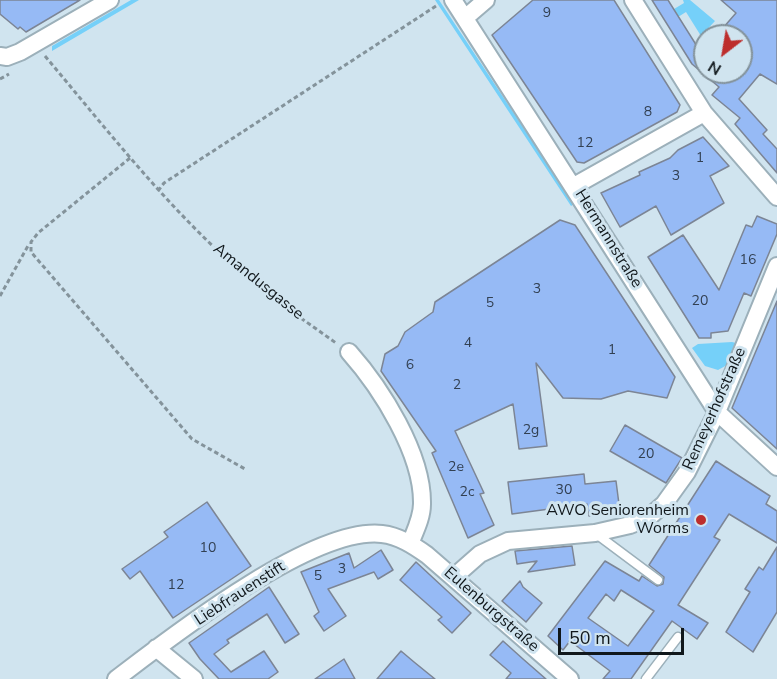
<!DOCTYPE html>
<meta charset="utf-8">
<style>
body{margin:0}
#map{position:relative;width:777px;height:679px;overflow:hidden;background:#d0e4ef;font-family:"Nunito Sans",sans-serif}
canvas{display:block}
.north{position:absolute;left:693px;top:24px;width:60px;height:60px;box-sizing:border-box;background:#d0e4ef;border:2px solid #83929a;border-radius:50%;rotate:211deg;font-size:16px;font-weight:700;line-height:24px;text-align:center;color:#10171b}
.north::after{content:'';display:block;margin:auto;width:21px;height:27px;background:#bd2e2d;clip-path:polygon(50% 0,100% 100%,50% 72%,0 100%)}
.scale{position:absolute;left:558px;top:628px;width:126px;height:27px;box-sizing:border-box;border:3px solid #10171b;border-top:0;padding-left:8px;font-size:18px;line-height:21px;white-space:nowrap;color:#10171b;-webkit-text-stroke:4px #d0e4ef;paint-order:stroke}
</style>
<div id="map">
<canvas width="777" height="679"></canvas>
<div class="north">N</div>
<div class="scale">50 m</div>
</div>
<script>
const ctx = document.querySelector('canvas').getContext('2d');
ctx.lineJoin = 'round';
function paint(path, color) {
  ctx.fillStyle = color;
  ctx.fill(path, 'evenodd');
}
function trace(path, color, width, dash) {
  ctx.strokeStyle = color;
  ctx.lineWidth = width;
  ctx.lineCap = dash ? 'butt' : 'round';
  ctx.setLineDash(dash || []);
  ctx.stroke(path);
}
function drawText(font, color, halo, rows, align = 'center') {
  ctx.font = font + ' "Nunito Sans",sans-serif';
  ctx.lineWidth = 6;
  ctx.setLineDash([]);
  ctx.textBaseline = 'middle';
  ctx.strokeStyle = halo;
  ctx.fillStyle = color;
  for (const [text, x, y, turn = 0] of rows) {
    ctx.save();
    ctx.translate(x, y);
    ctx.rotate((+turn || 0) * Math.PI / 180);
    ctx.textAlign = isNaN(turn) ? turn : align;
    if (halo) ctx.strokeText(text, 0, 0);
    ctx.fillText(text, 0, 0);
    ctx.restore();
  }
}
const green = new Path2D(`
 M131,0H139L52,51V46Z
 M435,0H439L574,204L571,206Z
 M683,0H690L715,21L701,36L686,12L678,17L674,9L684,3Z
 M732,342L736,343L727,365L718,370L705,366L692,348L698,344Z`);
const building = new Path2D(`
 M0,0H80L26,32L20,27L18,29L0,14Z
 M533,0H614L680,105L677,112L584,163L577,162L492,35Z
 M652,0H668L705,59V72H741V36H716L736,13L721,0H777V84L760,74L739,99L767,130L763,134L777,149V173L735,124L740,118L712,95L719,87L692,64Z
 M703,137L729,166L710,176L724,203L671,235L656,206L620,227L601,193L640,175L639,172L670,158L678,150Z
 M757,216L777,224V234L751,296L744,293L728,331L711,333V338H699L648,257L683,235L719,290L746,225L752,227Z
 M560,220L575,225L675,377L667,398L628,391L601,399L563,398L536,363L547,446L519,449L513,404L455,431L484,493L480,494L494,525L468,538L432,453L436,451L381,371L385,354L398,346L405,332L433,312L435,302Z
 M777,301V449L732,408Z
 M625,425L682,458L666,483L610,451Z
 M716,461L770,496L766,504L777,511V543L729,514L714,537L720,540L678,605L708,623L697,639L672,621L631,679H603L610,671L570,641L563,650L548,636L605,561L639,581L642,576L657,586L663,584L664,577L649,565ZM621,590L654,611L628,646L588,618L606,594L614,601Z
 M584,474L585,484L616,481L620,512L589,516L587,504L512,514L508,482Z
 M207,502L251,566L173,618L140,571L130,579L122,569L168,537L164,532Z
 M572,546L575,565L528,572L537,561L517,564L515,551Z
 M777,547V612L753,652L726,632L750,592L745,589L759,567L763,570Z
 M381,550L393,570L378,579L374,572L328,589L346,616L324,631L314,616L319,612L301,572L349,553L354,568Z
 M416,562L471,613L452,633L438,620L442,617L400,580Z
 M520,581L523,587L542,603L526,622L502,601Z
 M269,587L299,634L285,643L267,614L227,640L229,643L214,654L231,672L264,651L278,672L268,679H219L200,659L189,643Z
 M503,641L523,659L546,679H506L511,673L490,655Z
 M401,651L414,662L435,679H377Z
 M344,659L355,679H315Z`);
const path = new Path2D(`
 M45,56C108,131 168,208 241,272C271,298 304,320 336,343
 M0,79L9,74
 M130,158L38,233L31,242V252L192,439L245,469
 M158,191L164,183L436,6
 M0,296L29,244`);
const service = new Path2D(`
 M595,533L658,580
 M646,679L678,637`);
const minor = new Path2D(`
 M453,0L717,412L777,467
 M633,0L704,113L777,197
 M465,18L486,0
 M0,56L7,57L20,52L110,0
 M574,186L704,113
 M349,352C381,388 423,454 422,504C422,518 415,531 410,544
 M455,576L480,554L508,541L595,533L630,525L648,518L664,504L687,472L717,412L777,266
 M156,648L194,679
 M116,679C171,637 313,526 382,534C399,536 413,545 427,555L570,679`);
const markers = [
 [701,520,6,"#bd2e2d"]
];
const numberNames = [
 ["9",547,14],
 ["8",648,113],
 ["12",585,144],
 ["1",700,159],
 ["3",676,177],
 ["16",748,261],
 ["3",537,290],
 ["20",700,302],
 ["5",490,304],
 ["4",468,344],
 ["1",612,351],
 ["6",410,366],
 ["2",457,386],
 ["2g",531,431],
 ["20",646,455],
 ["2e",456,468],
 ["30",564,491],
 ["2c",467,493],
 ["10",208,549],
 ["3",342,570],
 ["5",318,577],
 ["12",176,586]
];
const streetNames = [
 ["Hermannstraße",608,239,58],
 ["Amandusgasse",258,282,39],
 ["Remeyerhofstraße",715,409,-66],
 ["Liebfrauenstift",240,594,-33],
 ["Eulenburgstraße",491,610,41]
];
const poiNames = [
 ["AWO Seniorenheim",689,511],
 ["Worms",689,529]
];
paint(green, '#75d0f9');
paint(building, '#96baf5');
trace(building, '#7c8595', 1.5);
trace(service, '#9cb0ba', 11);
trace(minor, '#9cb0ba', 20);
trace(path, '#84939b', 3, [4.5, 3]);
trace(service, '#fff', 8);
trace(minor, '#fff', 16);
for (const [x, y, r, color] of markers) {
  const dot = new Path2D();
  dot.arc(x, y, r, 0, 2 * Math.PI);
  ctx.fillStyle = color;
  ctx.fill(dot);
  trace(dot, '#d0e4ef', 2);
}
drawText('14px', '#324052', null, numberNames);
drawText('16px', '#10171b', '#d0e4ef', streetNames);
drawText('16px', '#10171b', '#d0e4ef', poiNames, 'right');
</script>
